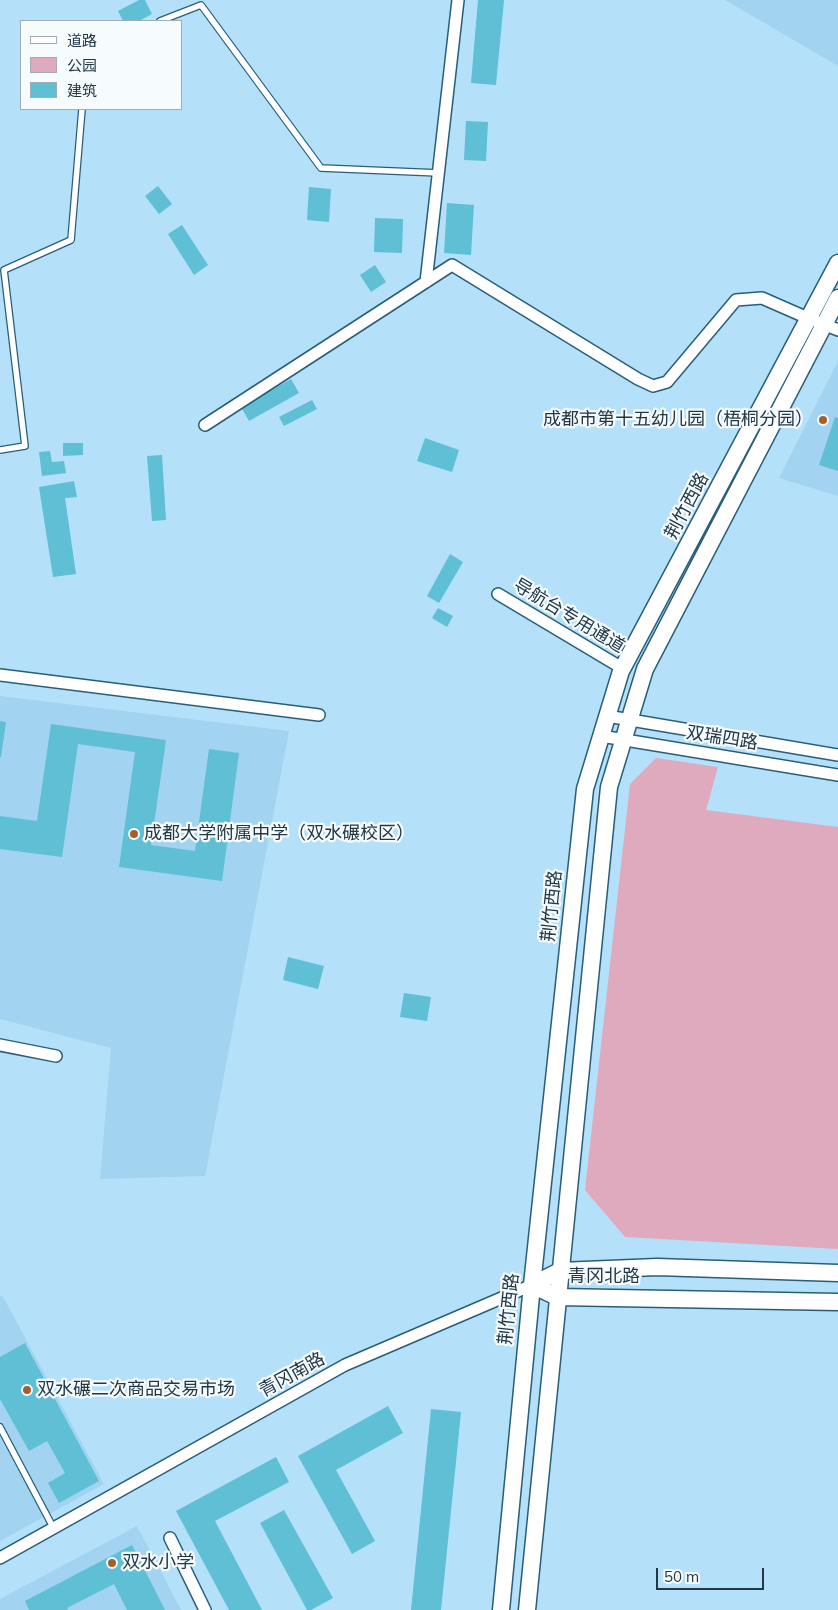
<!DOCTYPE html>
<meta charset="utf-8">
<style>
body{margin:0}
#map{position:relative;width:838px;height:1610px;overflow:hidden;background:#b4e0fa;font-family:Mulish,"Noto Sans SC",sans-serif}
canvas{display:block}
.legend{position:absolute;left:20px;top:20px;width:162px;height:90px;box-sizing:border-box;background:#f6fbfe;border:1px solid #a1adb4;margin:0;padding:6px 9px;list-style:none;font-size:15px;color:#223845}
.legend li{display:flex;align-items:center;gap:10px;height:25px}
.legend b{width:25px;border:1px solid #a1adb4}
.scale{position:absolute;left:656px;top:1568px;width:108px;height:22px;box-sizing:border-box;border:2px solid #223845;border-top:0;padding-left:6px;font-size:15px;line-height:18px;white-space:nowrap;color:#223845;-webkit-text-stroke:4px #f6fbfe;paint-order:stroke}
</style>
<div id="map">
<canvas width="838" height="1610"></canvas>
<ul class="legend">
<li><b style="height:6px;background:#fff"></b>道路</li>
<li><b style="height:14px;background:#dfaabe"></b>公园</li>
<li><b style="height:14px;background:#5ebfd5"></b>建筑</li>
</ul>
<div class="scale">50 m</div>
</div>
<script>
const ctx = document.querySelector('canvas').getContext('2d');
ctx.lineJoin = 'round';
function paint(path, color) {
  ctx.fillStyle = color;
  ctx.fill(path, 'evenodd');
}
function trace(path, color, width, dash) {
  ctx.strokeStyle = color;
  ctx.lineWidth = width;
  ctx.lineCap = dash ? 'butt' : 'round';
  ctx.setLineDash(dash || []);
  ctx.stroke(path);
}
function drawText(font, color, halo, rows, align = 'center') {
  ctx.font = font + ' Mulish,"Noto Sans SC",sans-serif';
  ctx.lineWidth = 4.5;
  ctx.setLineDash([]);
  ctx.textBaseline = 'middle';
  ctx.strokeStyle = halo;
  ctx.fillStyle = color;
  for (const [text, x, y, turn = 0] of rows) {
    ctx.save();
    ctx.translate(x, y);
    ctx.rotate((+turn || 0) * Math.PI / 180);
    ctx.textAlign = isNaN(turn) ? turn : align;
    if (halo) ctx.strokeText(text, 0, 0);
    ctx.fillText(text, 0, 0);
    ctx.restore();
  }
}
const built = new Path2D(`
 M725,0H838V66Z
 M838,361V496L779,478Z
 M0,696L289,731L205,1176L100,1179L111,1048L0,1019Z
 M2,1295L104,1484L0,1541V1297Z
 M137,1526L181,1610H0V1599Z`);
const green = new Path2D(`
 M656,758L718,767L706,810L838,827V1249L625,1237L585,1190L630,784Z`);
const building = new Path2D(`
 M139,0H145L152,14L139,21H123L118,11Z
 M478,0H504L496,85L471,83Z
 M466,121L488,122L486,161L464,160Z
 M158,186L172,204L159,214L145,196Z
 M309,187L331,189L329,222L307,220Z
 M447,203L474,205L471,255L444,253Z
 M375,218L403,219L402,253L374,252Z
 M182,225L208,265L194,275L168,234Z
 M375,265L386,282L371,292L360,275Z
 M291,379L299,393L249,421L241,407Z
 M312,400L317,409L284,426L279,417Z
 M835,417L838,418V471L819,465Z
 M425,438L459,450L452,472L417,461Z
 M63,443H83V455L63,456Z
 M50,451L52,462L64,461L66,473L42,476L39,452Z
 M162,455L166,520L152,521L147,456Z
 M74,481L77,497L65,498L76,574L53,577L39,487Z
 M450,554L463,562L439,603L427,596Z
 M438,608L453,616L447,627L432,618Z
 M0,721L6,722L1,757H0Z
 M51,724L166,740L151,845L195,851L209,749L239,753L222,881L119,867L135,752L78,744L62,857L0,849V816L37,821Z
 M288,957L324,966L318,989L283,980Z
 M404,993L431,997L427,1021L400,1017Z
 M25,1343L99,1481L59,1503L48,1483L65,1473L47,1441L29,1451L0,1399V1357Z
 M388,1406L403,1433L336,1470L375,1541L352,1554L298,1456Z
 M431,1409L461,1412L441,1610H411Z
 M276,1457L289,1482L215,1521L262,1610H229L176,1511Z
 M284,1510L333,1598L311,1610H307L260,1523Z
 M132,1545L165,1610H127L114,1584L67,1608L68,1610H29L25,1601Z`);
const lane = new Path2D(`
 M160,21L201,5L321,168L439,173
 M0,450L25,446L4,270L71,240L82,109
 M0,1427L54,1529`);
const street = new Path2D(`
 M426,282L458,0
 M205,425L452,265L638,379L653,386L667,382L736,300L762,298L810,319L838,330
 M498,594L622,668
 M0,675L319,715
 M607,716L838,755
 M601,736L838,775
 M0,1045L56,1056
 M170,1538L205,1610
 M0,1558L345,1365L532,1285`);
const secondary = new Path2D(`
 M532,1285L560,1271L657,1267L838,1273
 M532,1285L557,1297L838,1302
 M501,1610L532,1285L585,789L621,671L838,263
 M527,1610L609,787L645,669L838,298`);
const markers = [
 [823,420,5,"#a3602f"],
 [134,834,5,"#a3602f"],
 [27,1390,5,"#a3602f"],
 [112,1563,5,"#a3602f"]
];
const poiNames = [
 ["成都市第十五幼儿园（梧桐分园）",813,420,"right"],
 ["成都大学附属中学（双水碾校区）",144,834],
 ["双水碾二次商品交易市场",37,1390],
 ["双水小学",122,1563]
];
const streetNames = [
 ["荆竹西路",687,506,-62],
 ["导航台专用通道",569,616,31],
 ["双瑞四路",722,738,9],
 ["荆竹西路",552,906,-84],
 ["青冈北路",604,1277],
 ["荆竹西路",509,1309,-84],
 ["青冈南路",292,1375,-29]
];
paint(built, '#a2d3f0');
paint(green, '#dfaabe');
paint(building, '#5ebfd5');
trace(lane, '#285e7a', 8);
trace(street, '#285e7a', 14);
trace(secondary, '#285e7a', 19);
trace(lane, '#fff', 5.5);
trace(street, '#fff', 11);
trace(secondary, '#fff', 16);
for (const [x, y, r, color] of markers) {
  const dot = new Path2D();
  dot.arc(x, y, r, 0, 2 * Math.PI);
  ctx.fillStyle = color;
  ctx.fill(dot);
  trace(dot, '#f6fbfe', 2);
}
drawText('18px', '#223845', '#f6fbfe', poiNames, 'left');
drawText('18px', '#223845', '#f6fbfe', streetNames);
</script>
